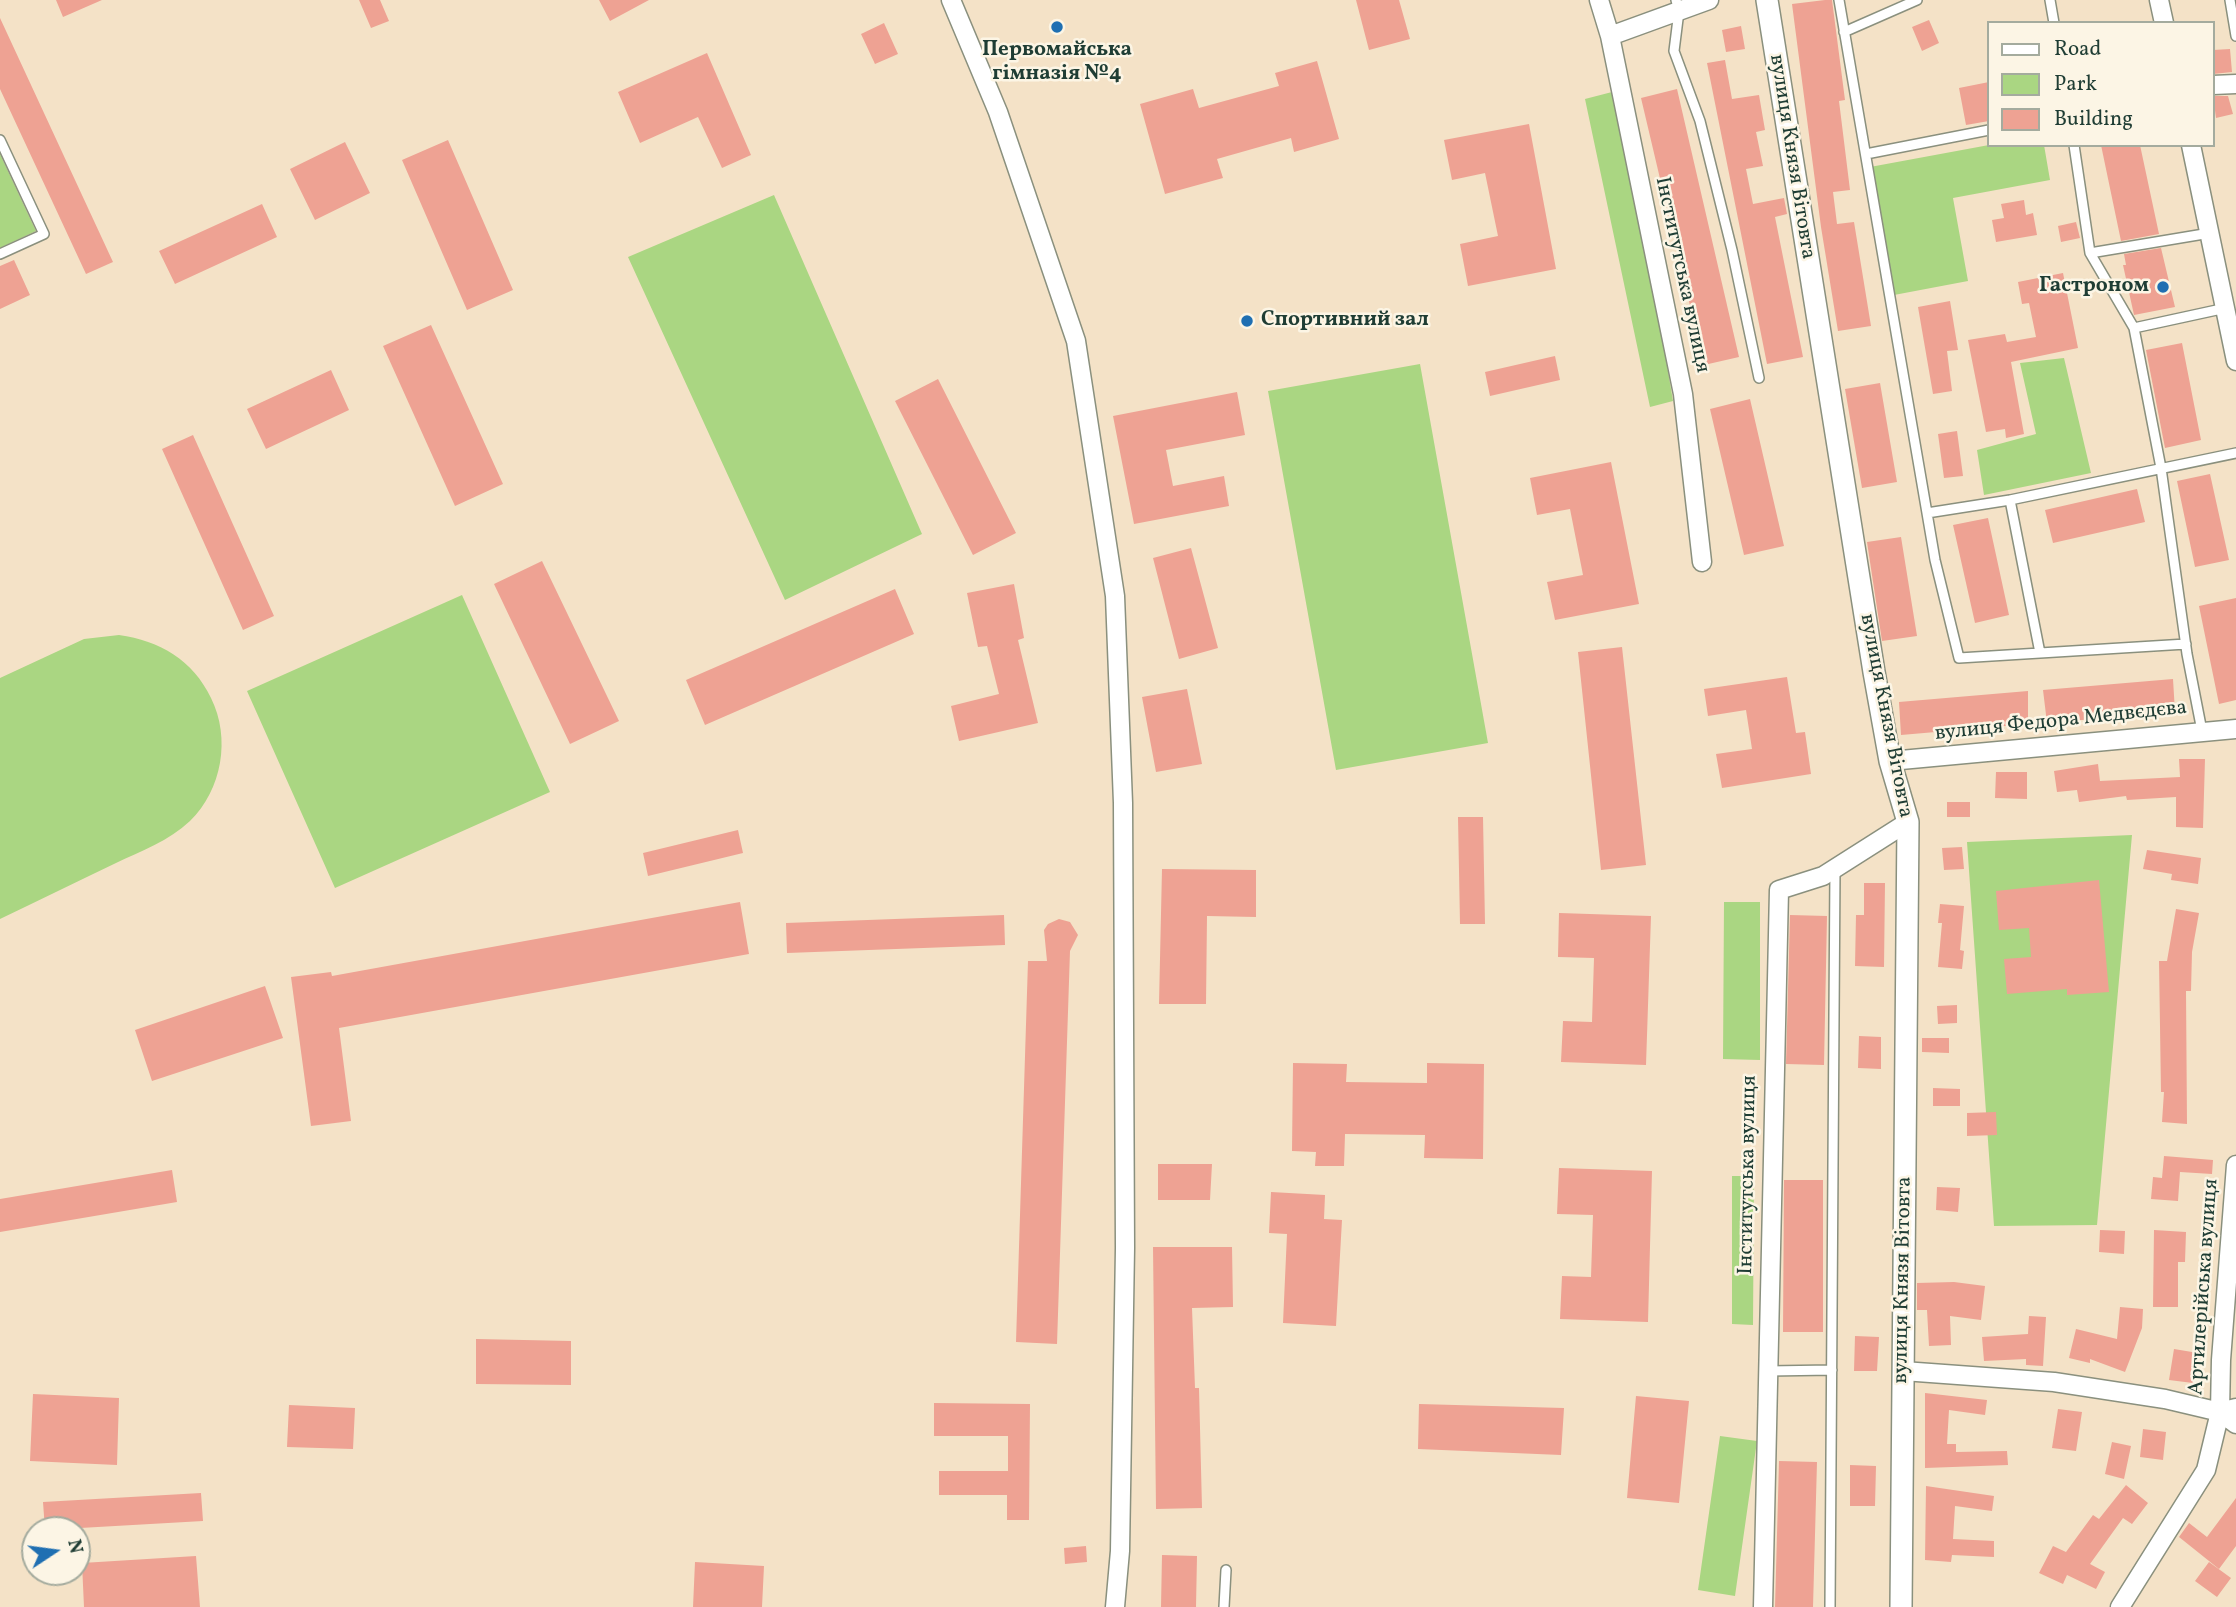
<!DOCTYPE html>
<meta charset="utf-8">
<style>
body{margin:0}
#map{position:relative;width:2236px;height:1607px;overflow:hidden;background:#f4e2c7;font-family:Vollkorn,serif}
canvas{display:block}
.legend{position:absolute;left:1987px;top:21px;width:228px;height:126px;box-sizing:border-box;background:#fcf5e5;border:2px solid #a4ab9e;margin:0;padding:9px 12px;list-style:none;font-size:21px;color:#1f3d34}
.legend li{display:flex;align-items:center;gap:14px;height:35px}
.legend b{width:35px;border:2px solid #a4ab9e}
.north{position:absolute;left:21px;top:1516px;width:70px;height:70px;box-sizing:border-box;background:#fcf5e5;border:2px solid #a4ab9e;border-radius:50%;rotate:77deg;font-size:19px;font-weight:700;line-height:28px;text-align:center;color:#1f3d34}
.north::after{content:'';display:block;margin:auto;width:24px;height:32px;background:#1f6fb2;clip-path:polygon(50% 0,100% 100%,50% 72%,0 100%)}
</style>
<div id="map">
<canvas width="2236" height="1607"></canvas>
<ul class="legend">
<li><b style="height:9px;background:#fff"></b>Road</li>
<li><b style="height:19px;background:#aad682"></b>Park</li>
<li><b style="height:19px;background:#eea293"></b>Building</li>
</ul>
<div class="north">N</div>
</div>
<script>
const ctx = document.querySelector('canvas').getContext('2d');
ctx.lineJoin = 'round';
function paint(path, color) {
  ctx.fillStyle = color;
  ctx.fill(path, 'evenodd');
}
function trace(path, color, width, dash) {
  ctx.strokeStyle = color;
  ctx.lineWidth = width;
  ctx.lineCap = dash ? 'butt' : 'round';
  ctx.setLineDash(dash || []);
  ctx.stroke(path);
}
function drawText(font, color, halo, rows, align = 'center') {
  ctx.font = font + ' Vollkorn,serif';
  ctx.lineWidth = 5;
  ctx.setLineDash([]);
  ctx.textBaseline = 'middle';
  ctx.strokeStyle = halo;
  ctx.fillStyle = color;
  for (const [text, x, y, turn = 0] of rows) {
    ctx.save();
    ctx.translate(x, y);
    ctx.rotate((+turn || 0) * Math.PI / 180);
    ctx.textAlign = isNaN(turn) ? turn : align;
    if (halo) ctx.strokeText(text, 0, 0);
    ctx.fillText(text, 0, 0);
    ctx.restore();
  }
}
const green = new Path2D(`
 M1612,92L1659,317L1673,401L1650,407L1585,99Z
 M1989,145H2044L2050,180L1953,198L1968,281L1894,295L1870,167Z
 M0,154L36,231L0,248Z
 M774,195L922,534L785,600L628,257Z
 M2064,358L2091,473L1984,495L1977,450L2036,434L2020,363Z
 M1420,364L1488,743L1336,770L1268,391Z
 M462,595L550,792L335,888L247,691Z
 M119,635C160,641 193,660 211,698C231,738 222,790 190,821C169,841 141,851 116,863C77,882 39,900 0,919V678L84,639Z
 M2132,835L2097,1225L1994,1226L1967,842Z
 M1724,902H1760V1060L1723,1059Z
 M1732,1176H1754L1753,1325L1732,1324Z
 M1720,1436L1757,1441L1735,1596L1698,1590Z`);
const building = new Path2D(`
 M56,0H102L63,17Z
 M359,0H380L389,21L371,28Z
 M599,0H649L610,21Z
 M1356,0H1399L1410,39L1369,50Z
 M1825,0H1832L1845,100L1839,101L1850,190L1833,192L1837,224L1854,222L1871,326L1838,331L1821,227L1792,4Z
 M0,18L113,262L86,274L0,89Z
 M1929,20L1939,43L1922,51L1912,27Z
 M884,23L898,54L875,64L861,34Z
 M1741,26L1745,49L1726,52L1722,30Z
 M2230,49L2232,72L2213,74V50Z
 M707,53L751,155L722,168L698,117L640,143L618,92Z
 M1725,60L1732,99L1759,95L1765,130L1756,132L1763,166L1746,169L1753,204L1784,198L1787,214L1775,217L1803,357L1767,364L1707,63Z
 M1317,61L1339,139L1294,152L1291,138L1217,159L1223,178L1165,194L1140,104L1193,89L1199,108L1279,86L1275,73Z
 M1989,82V121L1966,125L1959,88Z
 M1677,89L1739,357L1704,365L1641,98Z
 M2213,96H2228L2233,114L2216,118Z
 M1529,124L1556,269L1468,286L1460,244L1498,236L1485,173L1452,180L1444,140Z
 M448,140L513,290L467,310L402,160Z
 M345,142L370,193L315,220L290,169Z
 M2101,145H2140L2159,234L2121,241Z
 M2024,200L2026,215L2033,213L2037,235L1996,242L1992,220L2004,218L2001,204Z
 M262,204L277,237L175,284L159,251Z
 M2076,222L2080,238L2061,242L2058,226Z
 M2161,248L2175,307L2134,315L2123,265H2126L2124,254Z
 M14,260L30,295L0,309V266Z
 M2063,273L2078,348L2011,362L2024,434L2006,438L2005,429L1986,432L1968,340L2005,334L2007,342L2036,337L2029,303L2022,304L2018,282Z
 M1950,301L1958,350L1947,351L1952,391L1933,394L1918,307Z
 M431,325L503,484L455,506L383,346Z
 M2182,343L2201,440L2165,448L2146,350Z
 M1555,356L1560,380L1490,396L1485,372Z
 M331,370L349,410L266,449L247,409Z
 M938,379L1016,533L973,555L895,401Z
 M1880,383L1897,482L1862,488L1845,389Z
 M1237,392L1245,435L1166,450L1173,486L1224,476L1229,506L1134,524L1113,416Z
 M1750,399L1784,546L1744,555L1710,409Z
 M1957,431L1963,476L1944,478L1938,434Z
 M193,435L274,616L243,630L162,449Z
 M1611,462L1639,604L1555,620L1547,582L1583,575L1570,509L1537,515L1530,478Z
 M2210,474L2229,560L2195,567L2177,481Z
 M2137,489L2145,522L2053,543L2045,510Z
 M1988,518L2009,615L1975,623L1953,525Z
 M1901,537L1917,636L1882,641L1867,542Z
 M1191,548L1218,648L1179,659L1153,558Z
 M542,561L619,721L570,744L494,584Z
 M1014,584L1024,638L1018,640L1038,723L959,741L951,706L999,694L987,646L978,647L967,593Z
 M895,589L914,634L705,725L686,680Z
 M2236,598V700L2219,704L2199,606Z
 M1622,647L1646,865L1601,870L1578,652Z
 M1787,677L1796,733L1805,732L1811,774L1722,788L1716,754L1752,749L1746,710L1708,716L1704,689Z
 M2173,679L2175,712L2047,723L2043,690Z
 M1187,689L1202,764L1156,772L1142,697Z
 M2028,691V724L1901,735L1899,702Z
 M2179,759H2205L2203,828L2176,827V797L2127,800L2126,796L2079,802L2077,790L2057,792L2054,771L2098,764L2100,781L2180,777Z
 M1996,772H2027V799L1995,798Z
 M1947,802H1970V817H1947Z
 M1458,817H1483L1485,924H1460Z
 M738,830L743,853L648,876L643,853Z
 M1962,847L1964,869L1944,870L1942,848Z
 M2147,850L2201,858L2198,884L2171,880L2172,874L2143,869Z
 M1162,869L1256,870V917L1207,916L1206,1004H1159Z
 M2099,880L2109,992L2067,995V989L2007,994L2004,959L2031,957L2029,928L1999,930L1996,891Z
 M1864,883H1885L1884,967L1855,966L1856,915H1864Z
 M740,902L749,954L339,1028L351,1121L311,1126L291,977L331,972L332,976Z
 M1940,904L1964,906L1960,950L1964,951L1962,969L1938,967L1942,923H1938Z
 M2176,909L2199,913L2192,952L2191,991H2186L2187,1124L2162,1122L2164,1092H2161L2159,961H2167Z
 M1559,913L1651,916L1646,1065L1561,1062L1563,1021L1592,1022L1594,958L1558,957Z
 M1004,915L1005,945L787,953L786,923Z
 M1790,915L1827,916L1824,1065L1786,1064Z
 M1059,919L1070,922L1078,935L1070,951L1057,1344L1016,1342L1028,961H1047L1044,930L1048,924Z
 M265,986L283,1038L152,1081L135,1030Z
 M1957,1005V1023L1938,1024L1937,1006Z
 M1859,1036L1881,1037V1069L1858,1068Z
 M1922,1038H1949V1053L1922,1052Z
 M1293,1063L1347,1064L1346,1082L1427,1083V1063L1484,1064L1483,1159L1424,1158L1425,1135L1345,1134L1344,1166H1315L1316,1152L1292,1151Z
 M1933,1088L1960,1089V1106H1933Z
 M1996,1112L1997,1135L1967,1136V1113Z
 M2164,1156L2213,1160L2212,1174L2180,1172L2178,1201L2151,1199L2153,1177L2162,1178Z
 M1158,1164H1212L1210,1200H1158Z
 M1559,1168L1652,1171L1648,1322L1560,1319L1562,1276L1591,1277L1593,1215L1557,1214Z
 M172,1170L177,1202L0,1232V1199Z
 M1784,1180H1823V1332H1783Z
 M1937,1187L1960,1188L1958,1212L1936,1210Z
 M1271,1192L1325,1195L1324,1219L1342,1220L1336,1326L1283,1323L1287,1234L1269,1233Z
 M2100,1230L2125,1231L2124,1254L2099,1252Z
 M2154,1230L2186,1232L2185,1262H2178V1307H2153Z
 M1153,1247H1232L1233,1307L1192,1308L1195,1388H1199L1202,1508L1156,1509Z
 M1954,1282L1985,1286L1981,1320L1950,1316L1951,1345L1929,1346L1927,1310H1917V1283Z
 M2120,1307L2143,1309L2142,1328L2125,1372L2090,1359V1363L2069,1358L2076,1329L2117,1339Z
 M2029,1316L2046,1317L2043,1366L2026,1365V1359L1984,1361L1982,1337L2028,1334Z
 M1855,1336L1879,1337L1877,1371H1854Z
 M476,1339L571,1341V1385L476,1384Z
 M2174,1349L2198,1353L2193,1383L2169,1380Z
 M1925,1393L1987,1400L1985,1415L1949,1410L1947,1444H1956V1452L2007,1451L2008,1465L1925,1468Z
 M33,1394L119,1398L117,1465L30,1461Z
 M1636,1396L1689,1401L1679,1503L1627,1498Z
 M934,1403L1030,1404L1029,1520H1007V1495H939V1471H1008V1436H934Z
 M1419,1404L1564,1408L1561,1455L1418,1449Z
 M289,1405L355,1408L353,1449L287,1447Z
 M2058,1409L2082,1412L2076,1451L2052,1448Z
 M2143,1429L2166,1432L2163,1460L2140,1457Z
 M2112,1442L2131,1446L2124,1479L2105,1474Z
 M1779,1461L1817,1462L1813,1607H1775Z
 M1850,1465L1876,1466L1875,1506H1850Z
 M2126,1485L2148,1503L2132,1524L2123,1518L2090,1564L2105,1572L2096,1589L2067,1575L2063,1584L2039,1573L2053,1546L2066,1552L2093,1515L2099,1519Z
 M1926,1486L1994,1496L1992,1511L1955,1506L1953,1539L1994,1541V1557L1952,1555L1951,1562L1925,1560Z
 M201,1493L203,1521L45,1530L43,1502Z
 M2236,1498V1546L2219,1569L2179,1537L2189,1523L2207,1537Z
 M1086,1546L1087,1562L1065,1564L1064,1548Z
 M1162,1555L1197,1556L1196,1607H1161Z
 M196,1556L200,1607H84L82,1563Z
 M695,1562L764,1566L762,1607H693Z
 M2209,1562L2231,1578L2217,1597L2195,1581Z`);
const service = new Path2D(`
 M1676,0L1679,11L1674,51L1700,121L1732,250L1759,378
 M1839,0L1927,513L2010,500
 M2050,0L2054,23
 M2230,0L2236,36
 M1844,32L1917,0
 M0,140L44,234L0,254
 M2074,145L2090,253L2134,328L2161,468L2187,654L2202,731
 M1866,154L1989,130
 M2090,253L2210,233
 M2134,328L2226,308
 M1927,513L1935,560L1959,658L2186,644
 M2040,653L2010,500L2236,453
 M1768,1371L1832,1370
 M1224,1607L1226,1570
 M1830,1607L1835,868`);
const minor = new Path2D(`
 M951,0L998,112L1076,341L1115,596L1123,803L1125,1248L1120,1551L1115,1607
 M1599,0L1610,36L1683,394L1702,562
 M2159,0L2164,23
 M1610,36L1709,0
 M2213,85L2236,84
 M2191,145L2236,361
 M1890,761L2236,729
 M1903,1371L2054,1382L2165,1399L2220,1412L2236,1424
 M2220,1412L2221,1360L2236,1165
 M1763,1607L1779,890L1823,876L1908,822
 M2120,1607L2206,1470L2220,1412L2236,1408`);
const tertiary = new Path2D(`
 M1767,0L1874,672L1890,761L1908,822L1901,1607`);
const markers = [
 [1057,27,7,"#1f6fb2"],
 [2163,287,7,"#1f6fb2"],
 [1247,321,7,"#1f6fb2"]
];
const poiNames = [
 ["Первомайська",1057,51],
 ["гімназія №4",1057,75],
 ["Гастроном",2149,287,"right"],
 ["Спортивний зал",1261,321,"left"]
];
const streetNames = [
 ["вулиця Князя Вітовта",1791,157,81],
 ["Інститутська вулиця",1681,275,78],
 ["вулиця Князя Вітовта",1885,716,79],
 ["вулиця Федора Медвєдєва",2061,722,-6],
 ["Інститутська вулиця",1749,1175,-89],
 ["вулиця Князя Вітовта",1904,1280,-89],
 ["Артилерійська вулиця",2205,1287,-86]
];
paint(green, '#aad682');
paint(building, '#eea293');
trace(service, '#8a907e', 12);
trace(minor, '#8a907e', 21);
trace(tertiary, '#8a907e', 24);
trace(service, '#fff', 9);
trace(minor, '#fff', 18);
trace(tertiary, '#fff', 21);
for (const [x, y, r, color] of markers) {
  const dot = new Path2D();
  dot.arc(x, y, r, 0, 2 * Math.PI);
  ctx.fillStyle = color;
  ctx.fill(dot);
  trace(dot, '#fcf5e5', 2.5);
}
drawText('bold 21px', '#1f3d34', '#fcf5e5', poiNames);
drawText('21px', '#1f3d34', '#fcf5e5', streetNames);
</script>
